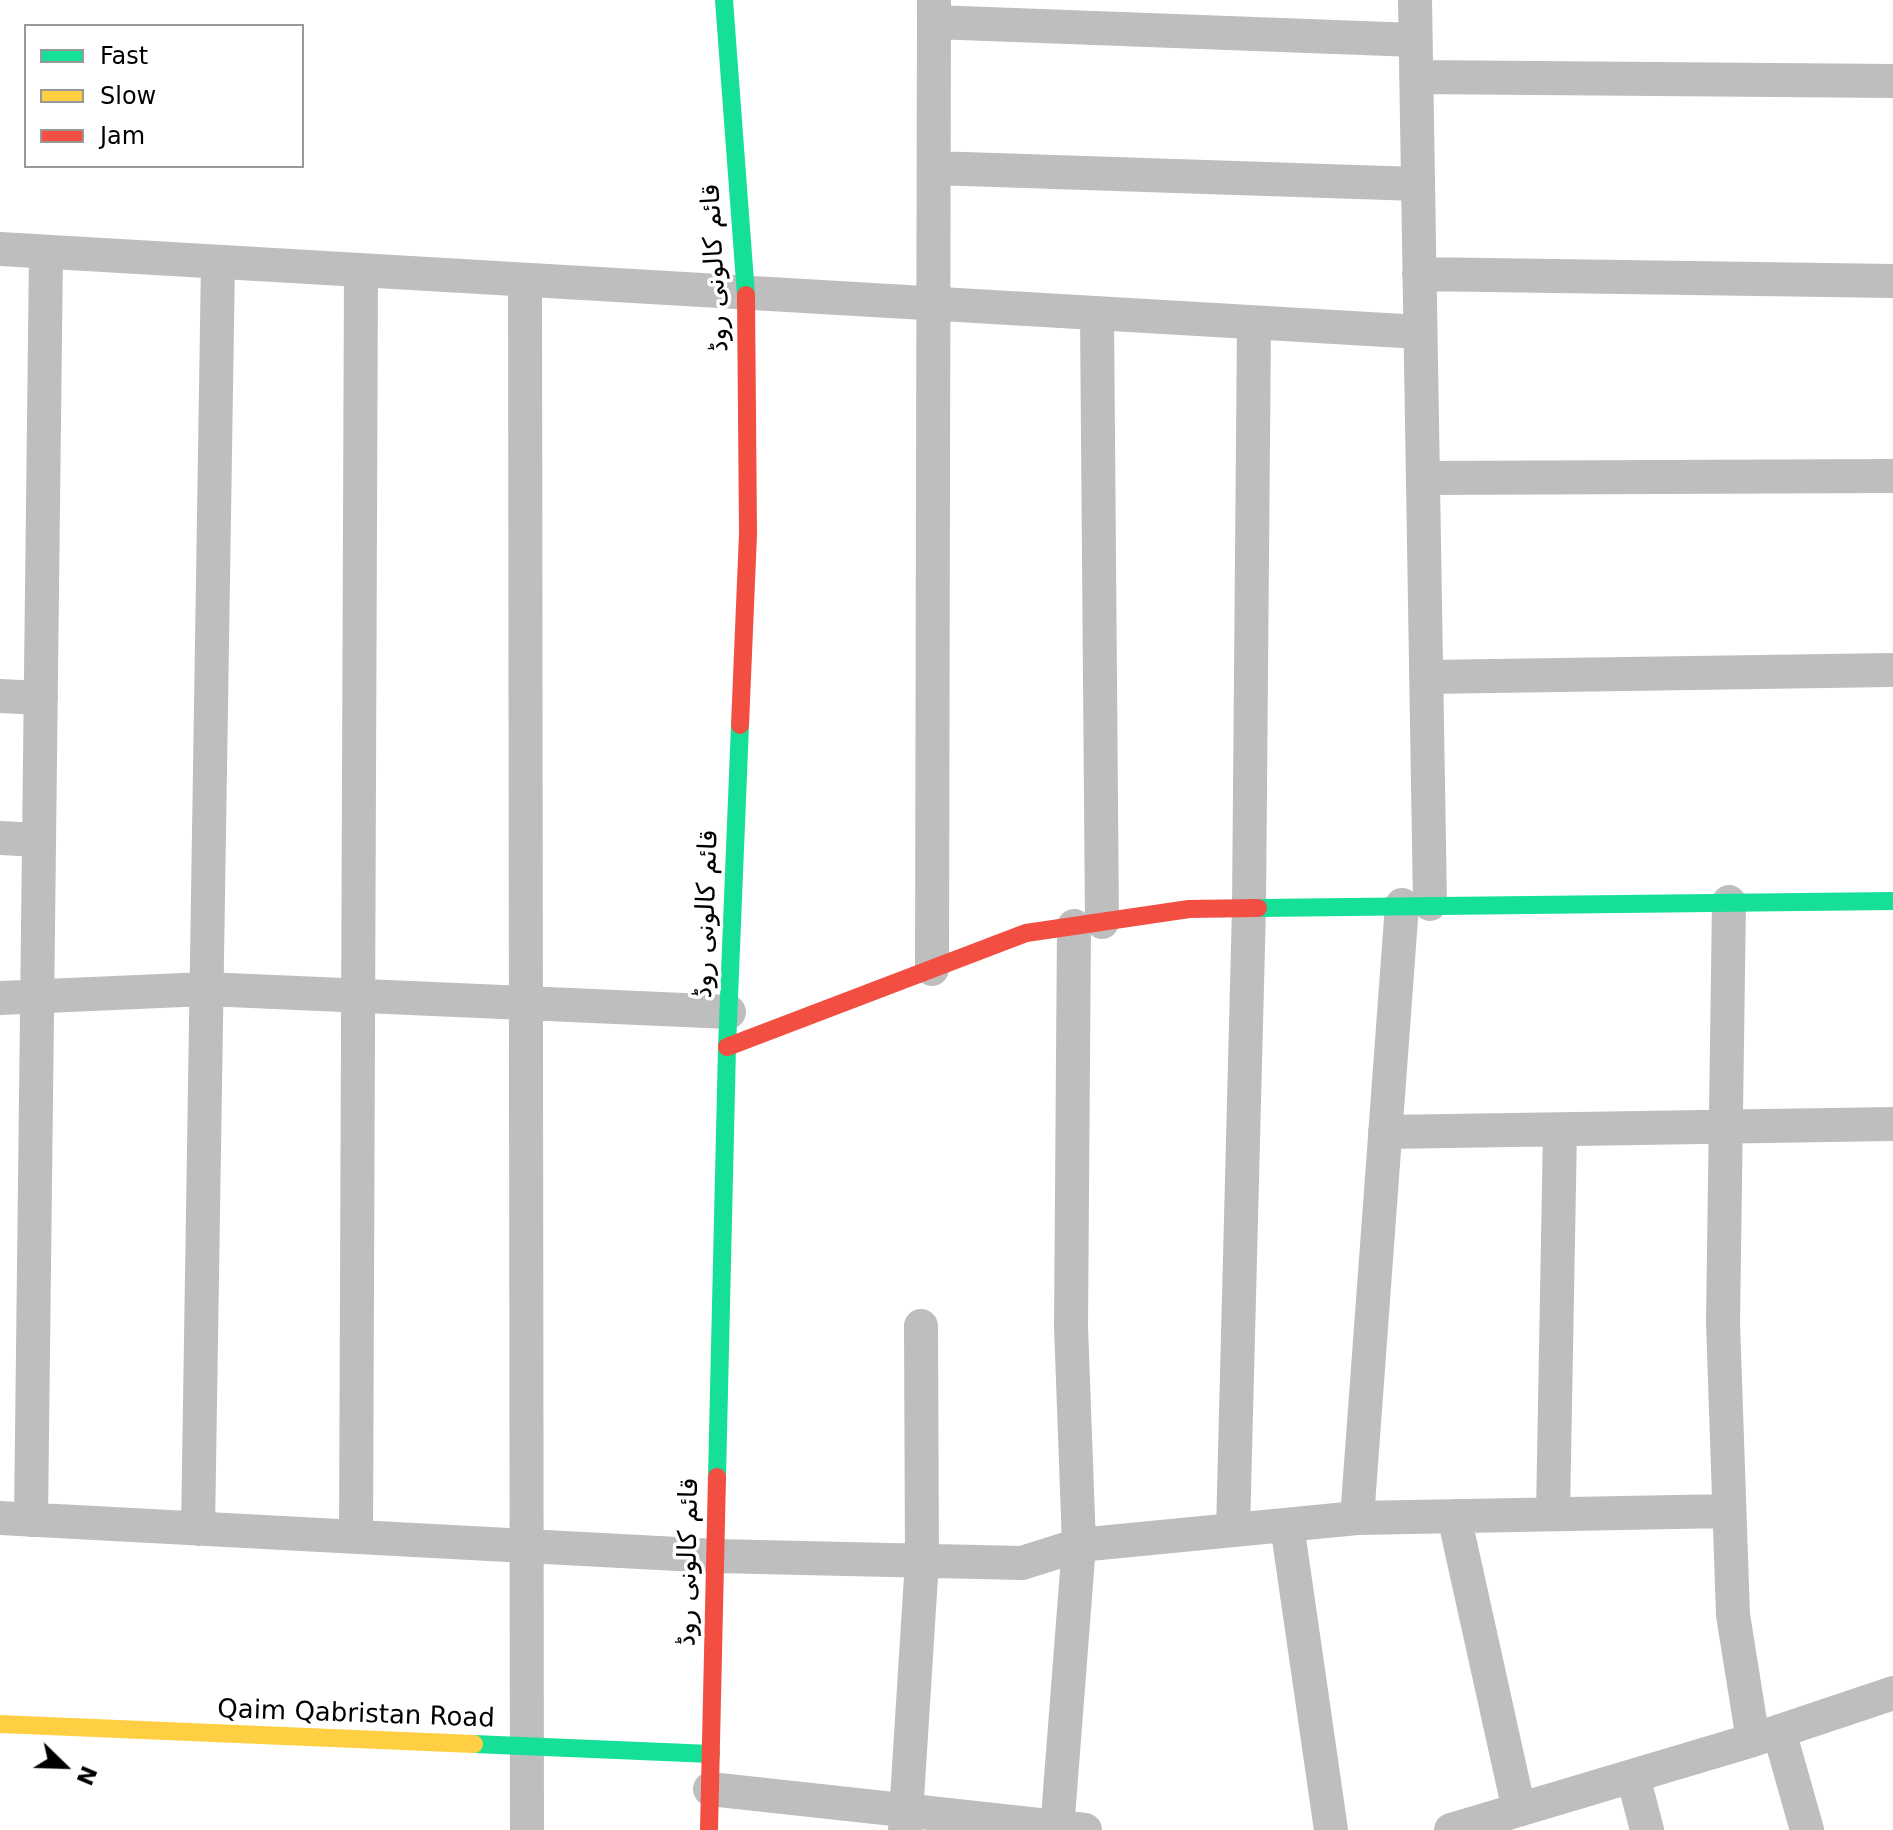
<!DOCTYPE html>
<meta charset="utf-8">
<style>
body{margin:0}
#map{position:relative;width:1893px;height:1830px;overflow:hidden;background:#fff;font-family:"DejaVu Sans",sans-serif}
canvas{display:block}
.legend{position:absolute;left:24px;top:24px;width:280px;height:144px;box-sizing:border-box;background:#fff;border:2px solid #999;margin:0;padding:10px 14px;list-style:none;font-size:24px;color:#000}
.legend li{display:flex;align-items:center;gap:16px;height:40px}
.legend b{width:40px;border:2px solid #999}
.north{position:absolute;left:24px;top:1726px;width:80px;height:80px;-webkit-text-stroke:6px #fff;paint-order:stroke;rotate:113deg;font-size:22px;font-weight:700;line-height:32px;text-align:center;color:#000}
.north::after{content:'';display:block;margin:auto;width:28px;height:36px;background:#000;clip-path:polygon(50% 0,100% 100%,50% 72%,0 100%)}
</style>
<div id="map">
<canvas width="1893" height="1830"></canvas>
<ul class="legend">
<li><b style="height:10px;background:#16e098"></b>Fast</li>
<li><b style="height:10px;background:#ffcf43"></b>Slow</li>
<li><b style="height:10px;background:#f24e42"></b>Jam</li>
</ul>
<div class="north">N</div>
</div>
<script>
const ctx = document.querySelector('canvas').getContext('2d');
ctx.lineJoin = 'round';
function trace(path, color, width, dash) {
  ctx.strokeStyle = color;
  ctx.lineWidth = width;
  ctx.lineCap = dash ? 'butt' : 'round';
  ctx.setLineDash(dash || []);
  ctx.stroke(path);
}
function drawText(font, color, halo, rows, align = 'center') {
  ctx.font = font + ' "DejaVu Sans","Noto Naskh Arabic",sans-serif';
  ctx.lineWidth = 7;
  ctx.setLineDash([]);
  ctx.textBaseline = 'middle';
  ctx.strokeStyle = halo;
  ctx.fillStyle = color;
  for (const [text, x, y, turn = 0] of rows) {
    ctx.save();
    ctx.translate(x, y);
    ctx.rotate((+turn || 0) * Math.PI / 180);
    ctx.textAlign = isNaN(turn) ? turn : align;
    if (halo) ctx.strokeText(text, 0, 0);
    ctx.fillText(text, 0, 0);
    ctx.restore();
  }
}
const street = new Path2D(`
 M1415,0L1430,904
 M934,22L1415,40
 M1416,77L1893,81
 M934,168L1417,184
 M0,249L1420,332
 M1419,274L1893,281
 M525,280L527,1830
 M1097,315L1102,922
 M1423,478L1893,476
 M1426,677L1893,670
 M0,696L41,698
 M0,838L39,840
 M1729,902L1723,1322L1733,1615L1753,1740
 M1402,905L1357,1518L1729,1511
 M932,969L934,0
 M0,998L206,989L729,1012
 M1385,1132L1893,1124
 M1553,1514L1560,1130
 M1454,1516L1519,1810
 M0,1518L715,1556L1022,1563L1079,1545L1357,1518
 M31,1520L46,252
 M1287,1525L1331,1830
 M198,1529L218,262
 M1233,1530L1249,907L1254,324
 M356,1537L361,270
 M1779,1731L1807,1830
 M1633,1776L1647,1830
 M710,1789L1085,1830
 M905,1830L922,1561L921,1326
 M1057,1830L1079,1545L1071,1326L1074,926
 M1451,1830L1753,1740L1893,1693`);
const fast = new Path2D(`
 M724,0L746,295
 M1258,908L1893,901
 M717,1477L727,1047L740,725
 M474,1744L711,1754`);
const slow = new Path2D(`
 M0,1724L474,1744`);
const jam = new Path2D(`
 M740,725L748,534L746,295
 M727,1047L1026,933L1189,909L1258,908
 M709,1830L717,1477`);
const streetNames = [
 ["قائم کالونی روڈ",716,268,-93],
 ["قائم کالونی روڈ",707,914,-88],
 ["قائم کالونی روڈ",689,1562,-89],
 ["Qaim Qabristan Road",356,1715,2]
];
trace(street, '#bebebe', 34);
trace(fast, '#16e098', 18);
trace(slow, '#ffcf43', 18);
trace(jam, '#f24e42', 18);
drawText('26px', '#000', '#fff', streetNames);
</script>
